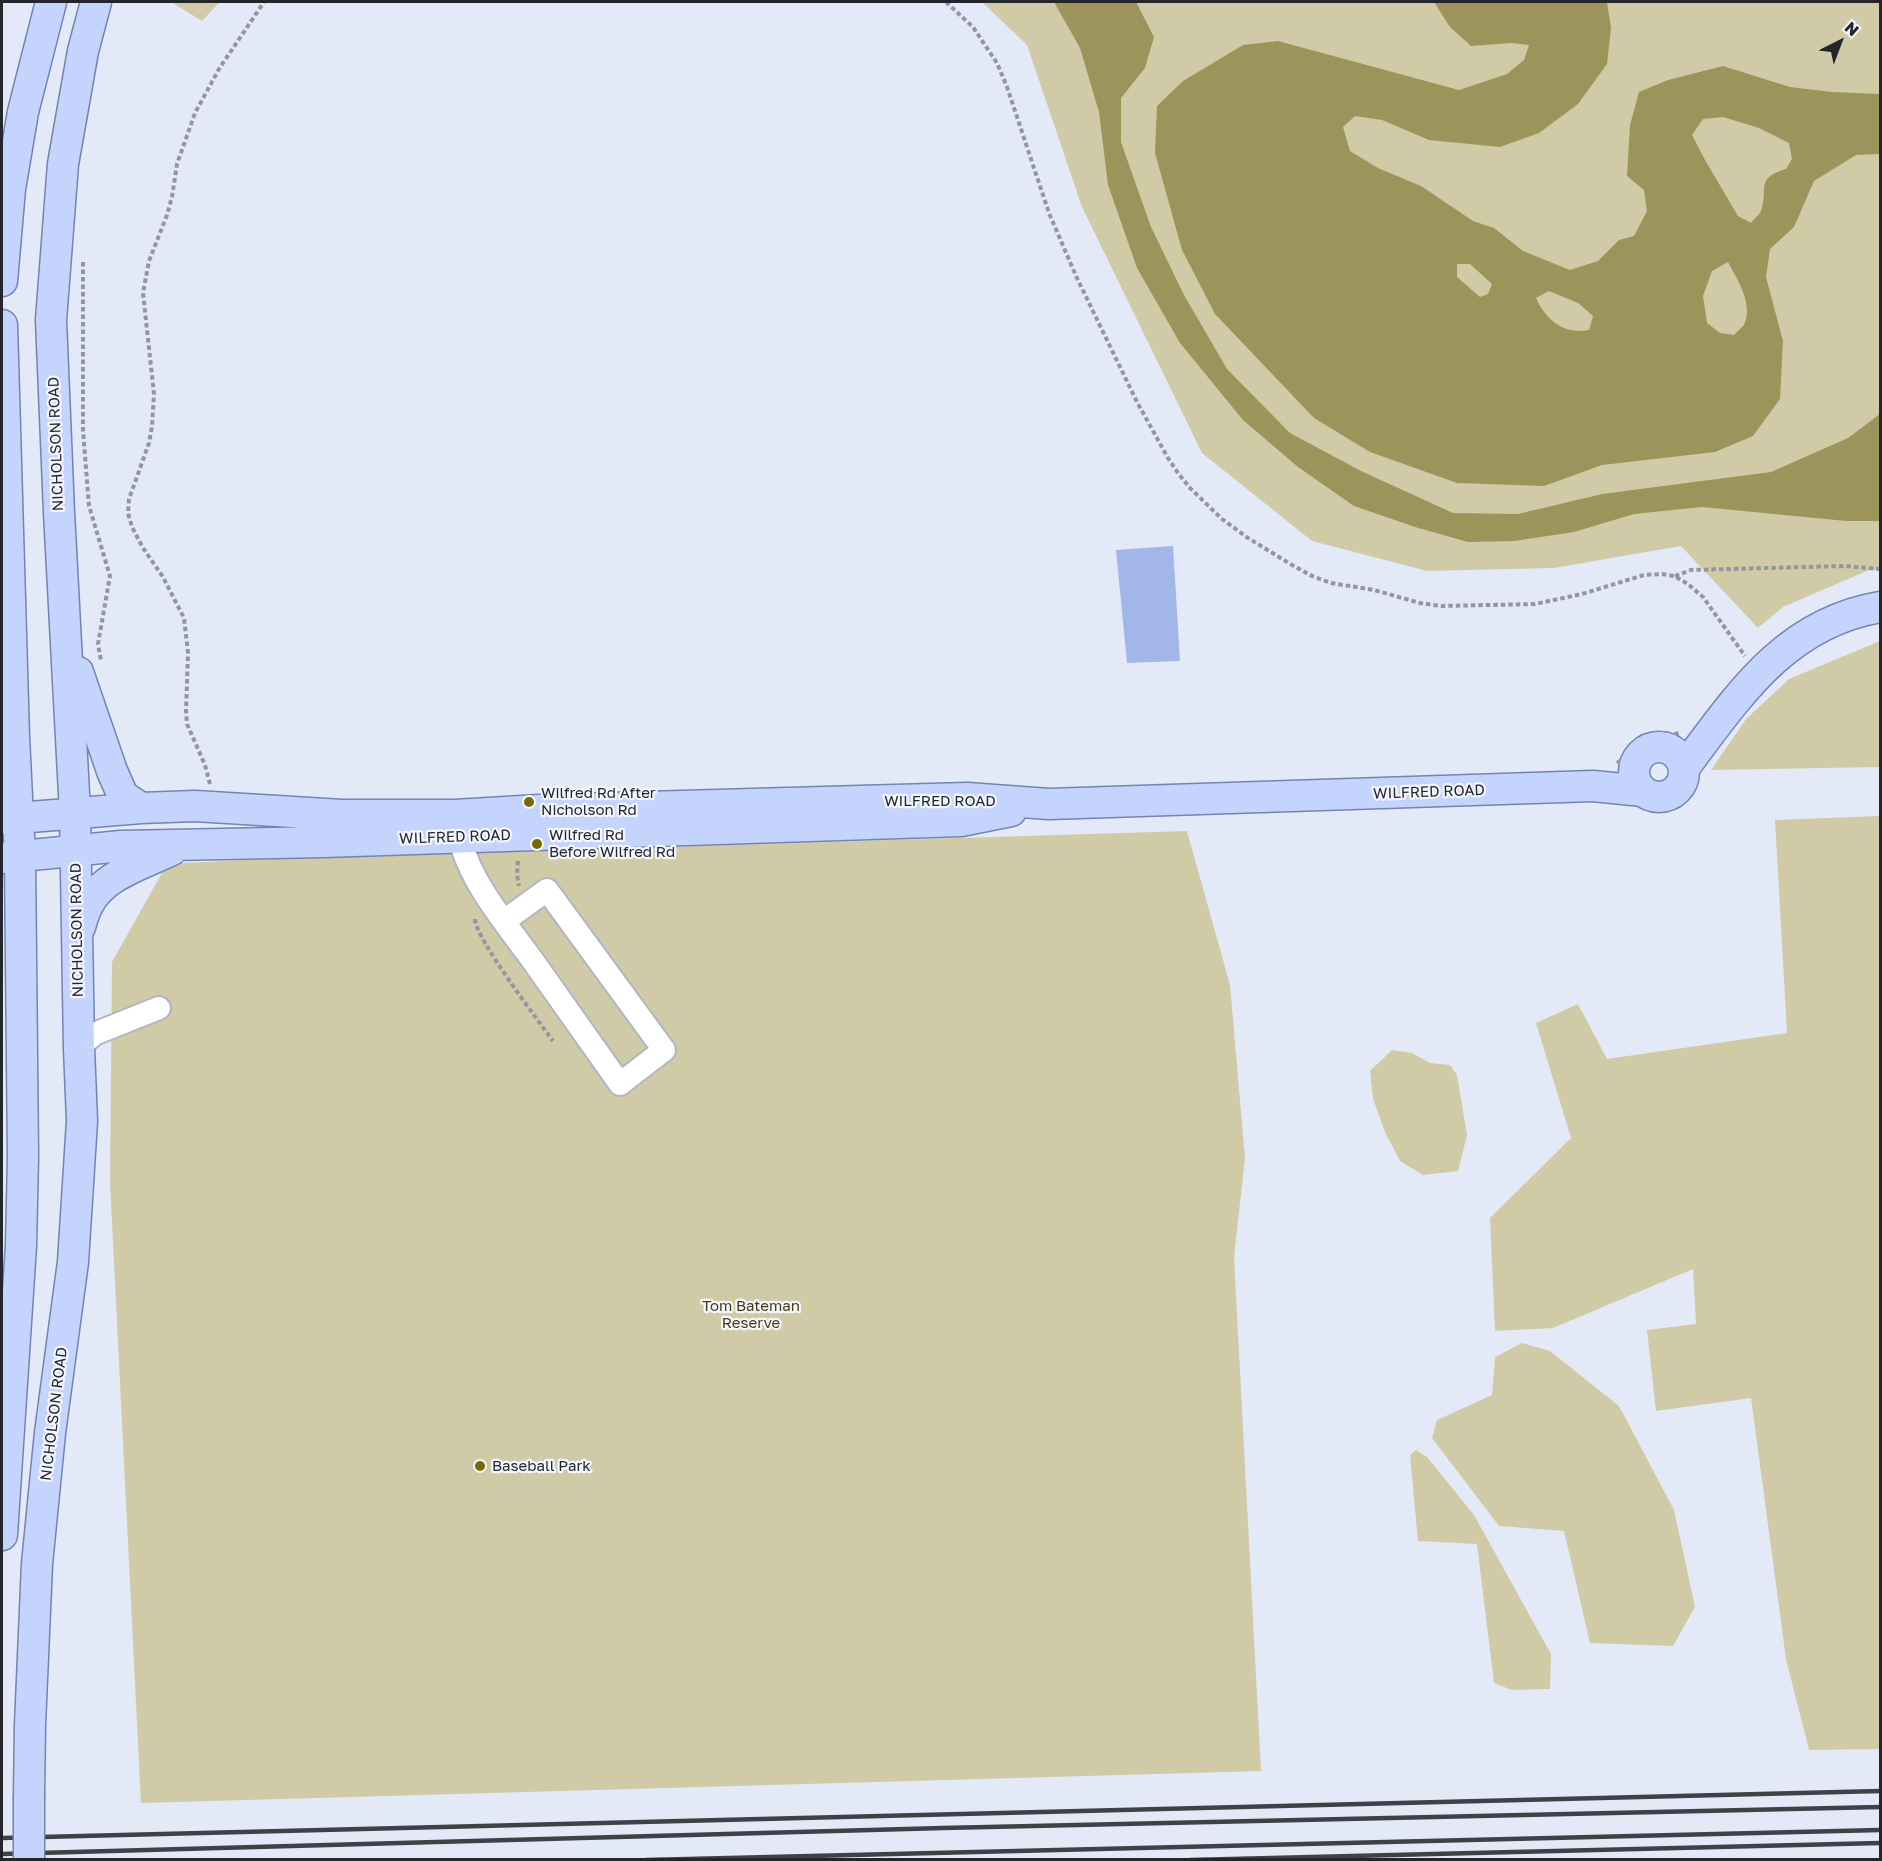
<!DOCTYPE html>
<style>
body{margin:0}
#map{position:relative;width:1882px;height:1861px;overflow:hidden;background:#e4e9f7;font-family:"Golos Text",sans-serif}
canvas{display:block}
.frame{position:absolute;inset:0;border:3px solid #24262b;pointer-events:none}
.north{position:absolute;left:1810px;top:12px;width:60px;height:60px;-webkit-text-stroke:4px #f3f6ff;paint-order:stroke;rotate:42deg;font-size:16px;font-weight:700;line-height:24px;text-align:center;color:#24262b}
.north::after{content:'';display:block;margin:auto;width:21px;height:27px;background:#24262b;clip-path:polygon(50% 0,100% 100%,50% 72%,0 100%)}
</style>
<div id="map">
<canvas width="1882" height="1861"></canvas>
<div class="frame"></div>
<div class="north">N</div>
</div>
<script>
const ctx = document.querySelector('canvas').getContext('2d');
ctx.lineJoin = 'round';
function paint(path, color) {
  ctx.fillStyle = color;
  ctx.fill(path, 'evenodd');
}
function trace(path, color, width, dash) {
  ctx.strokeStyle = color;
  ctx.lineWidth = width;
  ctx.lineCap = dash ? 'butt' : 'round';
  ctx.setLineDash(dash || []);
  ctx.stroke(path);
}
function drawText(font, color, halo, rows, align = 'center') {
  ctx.font = font + ' "Golos Text",sans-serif';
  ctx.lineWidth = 4.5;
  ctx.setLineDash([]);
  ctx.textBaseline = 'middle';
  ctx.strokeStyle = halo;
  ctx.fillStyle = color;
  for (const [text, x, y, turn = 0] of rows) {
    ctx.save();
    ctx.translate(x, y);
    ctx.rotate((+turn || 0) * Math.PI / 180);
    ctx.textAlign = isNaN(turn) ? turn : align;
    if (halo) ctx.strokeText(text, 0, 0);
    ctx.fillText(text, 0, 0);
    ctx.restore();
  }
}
const green = new Path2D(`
 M171,2H220L202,21Z
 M982,2H1880V570H1869L1783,607L1758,628L1681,546L1554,568L1427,571L1312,541L1202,453L1082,207L1027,45Z
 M1880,641V767L1711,770L1746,719L1789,679Z
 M1880,816V1749L1809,1750L1786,1659L1751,1398L1656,1411L1647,1330L1696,1324L1693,1269L1553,1328L1495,1331L1490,1218L1571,1138L1536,1023L1578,1004L1607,1059L1787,1033L1775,820Z
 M1187,831L1230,985L1245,1158L1234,1257L1261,1771L141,1803L110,1182L112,962L167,864L242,860Z
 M1392,1050L1412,1053L1430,1063L1450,1065L1457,1075L1467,1135L1458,1171L1423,1175L1400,1161L1385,1132L1373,1099L1370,1071Z
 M1522,1343L1550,1351L1619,1406L1674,1510L1695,1607L1673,1646L1590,1643L1564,1531L1499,1526L1432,1438L1437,1420L1492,1395L1495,1357Z
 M1416,1450L1427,1457L1474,1515L1551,1654L1550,1689L1512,1690L1494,1683L1477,1544L1418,1541L1410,1455Z`);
const water = new Path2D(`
 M1054,2H1136L1154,37L1145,68L1121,98V142L1151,227L1184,295L1227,369L1290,433L1361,471L1453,513L1518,514L1602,494L1771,472L1848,438L1880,414V521H1846L1702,507L1634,514L1574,532L1514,541L1468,542L1415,527L1354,506L1298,467L1243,420L1180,343L1137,268L1108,185L1099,112L1080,48Z
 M1434,2H1607L1611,28L1607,64L1578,104L1539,133L1500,147L1429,140L1382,120L1355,116L1343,127L1350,151L1378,168L1421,186L1473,221L1494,228L1523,251L1570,270L1598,261L1619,240L1634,236L1647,211L1644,190L1627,176L1630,125L1639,92L1668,80L1723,66L1790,87L1832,92L1880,94V154L1856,155L1814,181L1794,227L1770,249L1766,277L1783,341L1780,399L1753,436L1715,452L1602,465L1544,486L1457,483L1370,452L1314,418L1215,314L1182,250L1155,153L1157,106L1183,81L1243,45L1278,41L1459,90L1507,74L1524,60L1529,45L1512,43L1471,46L1450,27ZM1723,117L1759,128L1789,143L1792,159L1786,169C1754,179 1769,188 1761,211C1759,215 1754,219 1751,223L1738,216L1705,160L1692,135L1703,119ZM1728,262C1737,279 1754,305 1744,325C1741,328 1737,332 1734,335L1720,333L1707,323L1703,296L1712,271ZM1457,264H1470L1492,284L1488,294L1480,297L1457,277ZM1549,291L1578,303L1593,316L1589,330C1564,335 1546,320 1536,298Z`);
const building = new Path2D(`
 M1173,546L1180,661L1127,663L1116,550Z`);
const path = new Path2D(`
 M946,2L973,27L997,63L1007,87L1049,213L1076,276L1137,402L1168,458L1178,473L1190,488L1222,519L1248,538L1292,565L1312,576L1331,583L1374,590L1420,603L1441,606L1535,604L1582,594L1644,575L1662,574L1674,576L1688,584L1703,597L1745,656
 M83,262V430L89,506L110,576L98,644L101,661
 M1675,576L1691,570L1844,566L1880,569
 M1617,763C1631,753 1638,739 1655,734C1663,731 1671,736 1679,733
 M210,784L205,765L187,724L186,711L188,653L184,618L163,577L143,548L132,527L128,513L129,499L149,443L152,426L154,394L143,293L149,261L167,215L172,197L177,164L195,113L219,69L264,2
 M518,861L517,875L519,886
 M475,919C476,939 537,1019 553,1041`);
const minor = new Path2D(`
 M456,822C464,876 502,918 533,961C562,1002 591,1043 620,1084L664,1050L547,890L504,921
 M79,1048L94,1034L159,1008`);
const major = new Path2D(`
 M2,281L10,189L23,112L51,2
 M2,325L14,737L20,857L23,1157L21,1246L2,1535
 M78,672L112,771L123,796L141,808
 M1634 772a25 25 0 1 1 50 0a25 25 0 1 1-50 0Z
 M1684,768C1738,696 1785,623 1880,607
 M2,818H18L141,808L195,806L342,815H455L539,810L967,798L1049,804L1593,786L1643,791
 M2,858L121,846L323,842L961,821L1011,811
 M80,927C82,920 84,912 88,905C103,875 143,864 172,850
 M29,1796L30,1725L37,1564L50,1433L73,1262L82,1121L79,1048L75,813L59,512L51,320L63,164L83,51L96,2`);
const rail = new Path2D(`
 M2,1838L1880,1791
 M2,1854L943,1828L1880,1807
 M646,1860L1880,1830
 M1190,1860L1880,1843`);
const majorBridge = new Path2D(`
 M29,1796V1860`);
const markers = [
 [529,802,6,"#786a02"],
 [537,844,6,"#786a02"],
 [480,1466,6,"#786a02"]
];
const streetNames = [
 ["NICHOLSON ROAD",56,444,-92],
 ["WILFRED ROAD",1429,792,-2],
 ["WILFRED ROAD",940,801],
 ["WILFRED ROAD",455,837,-2],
 ["NICHOLSON ROAD",77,930,-91],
 ["NICHOLSON ROAD",54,1414,-83]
];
const poiNames = [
 ["Wilfred Rd After",541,793],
 ["Nicholson Rd",541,810],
 ["Wilfred Rd",549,835],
 ["Before Wilfred Rd",549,852],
 ["Baseball Park",492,1466]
];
const parkNames = [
 ["Tom Bateman",751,1306],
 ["Reserve",751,1323]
];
paint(green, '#d0cba6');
paint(water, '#9d945c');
paint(building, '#a3b6e9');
trace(minor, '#b1b6c3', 26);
trace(major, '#7384b3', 33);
trace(path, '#9296a0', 4, [4.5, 3]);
trace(minor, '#fff', 22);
trace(major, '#c5d4fd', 30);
trace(rail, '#3f4147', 4.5);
trace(majorBridge, '#7384b3', 33, []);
trace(majorBridge, '#c5d4fd', 30);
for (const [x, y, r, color] of markers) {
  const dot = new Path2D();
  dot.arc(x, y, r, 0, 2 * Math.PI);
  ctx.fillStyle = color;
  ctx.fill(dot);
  trace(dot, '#f3f6ff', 2);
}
drawText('15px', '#24262b', '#f3f6ff', streetNames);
drawText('15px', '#24262b', '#f3f6ff', poiNames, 'left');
drawText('15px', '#443d10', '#f3f6ff', parkNames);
</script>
